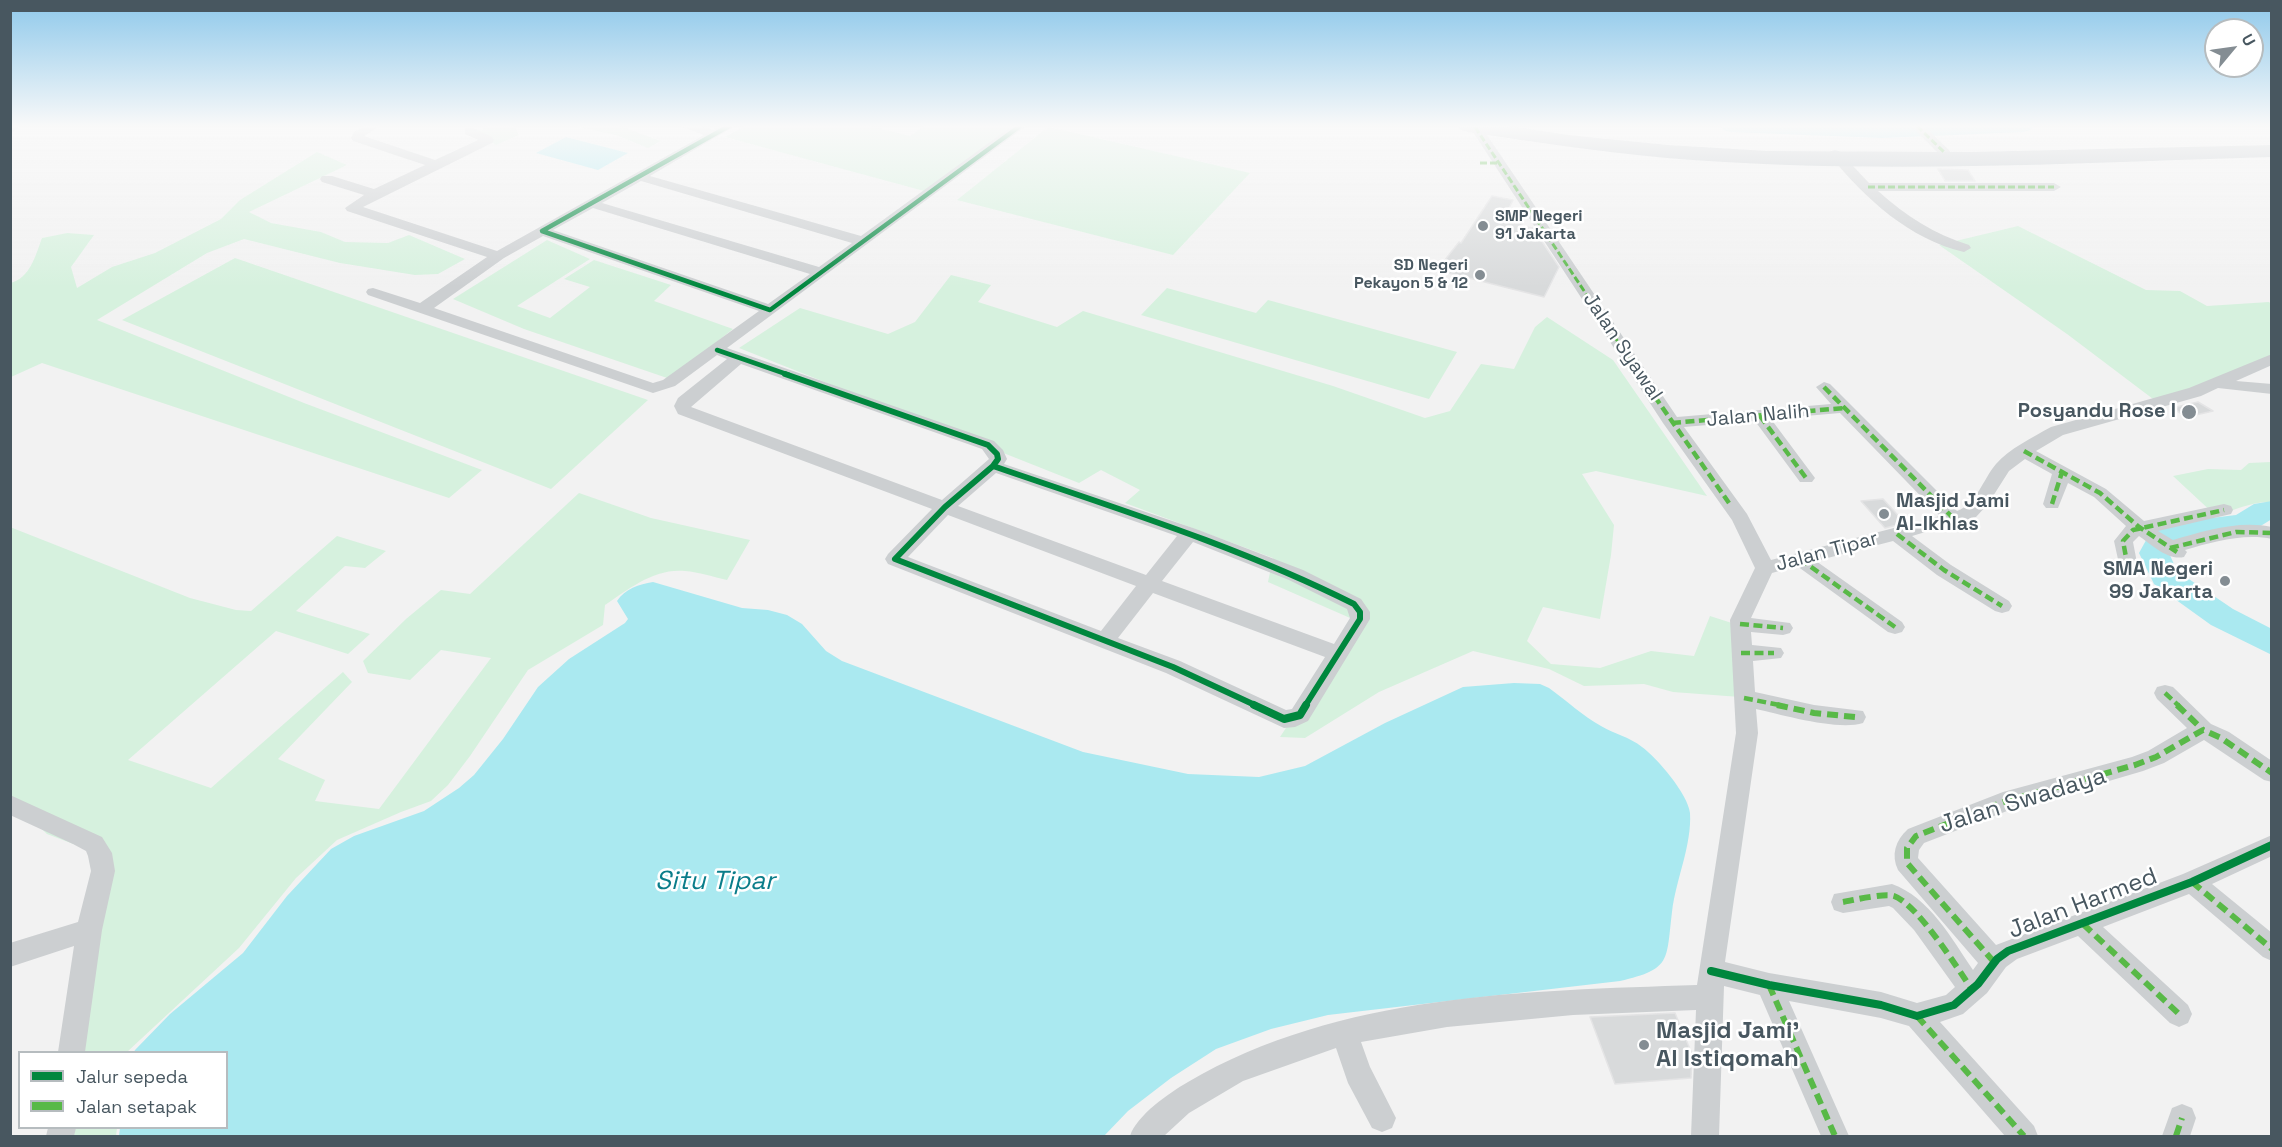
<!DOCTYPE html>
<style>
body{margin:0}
#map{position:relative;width:2282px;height:1147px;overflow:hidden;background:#f2f2f2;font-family:"Space Grotesk",sans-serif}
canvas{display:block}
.frame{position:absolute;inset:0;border:12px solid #485760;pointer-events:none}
.legend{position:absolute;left:18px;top:1051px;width:210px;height:78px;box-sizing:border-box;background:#fff;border:2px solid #b6bcbf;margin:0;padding:8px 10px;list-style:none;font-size:18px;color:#485760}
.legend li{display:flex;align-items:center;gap:12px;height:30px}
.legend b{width:30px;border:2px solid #b6bcbf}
.north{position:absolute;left:2204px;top:18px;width:60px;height:60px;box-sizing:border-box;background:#fff;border:2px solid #b6bcbf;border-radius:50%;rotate:61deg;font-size:16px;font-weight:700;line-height:24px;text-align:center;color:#485760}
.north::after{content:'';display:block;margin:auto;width:21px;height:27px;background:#848d93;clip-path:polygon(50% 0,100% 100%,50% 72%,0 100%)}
</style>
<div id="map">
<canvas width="2282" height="1147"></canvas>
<div class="frame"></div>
<ul class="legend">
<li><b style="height:8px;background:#00873e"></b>Jalur sepeda</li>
<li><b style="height:8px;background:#58b947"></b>Jalan setapak</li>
</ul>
<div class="north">U</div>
</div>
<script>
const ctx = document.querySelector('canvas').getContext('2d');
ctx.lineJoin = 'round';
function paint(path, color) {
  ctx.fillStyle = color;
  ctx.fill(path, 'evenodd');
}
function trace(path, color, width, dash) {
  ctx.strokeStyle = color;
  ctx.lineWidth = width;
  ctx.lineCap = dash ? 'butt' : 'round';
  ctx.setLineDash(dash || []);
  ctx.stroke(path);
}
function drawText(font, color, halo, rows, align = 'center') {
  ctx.font = font + ' "Space Grotesk",sans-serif';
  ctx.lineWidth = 5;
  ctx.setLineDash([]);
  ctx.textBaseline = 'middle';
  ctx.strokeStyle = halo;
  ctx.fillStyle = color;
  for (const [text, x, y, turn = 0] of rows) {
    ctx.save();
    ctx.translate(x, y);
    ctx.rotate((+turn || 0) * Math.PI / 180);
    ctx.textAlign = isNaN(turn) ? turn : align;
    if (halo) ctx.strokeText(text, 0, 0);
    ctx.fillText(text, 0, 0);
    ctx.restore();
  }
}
const green = new Path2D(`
 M489,126H514L519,135L496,145L476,133Z
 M575,126H619L661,141L648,148L616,135Z
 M745,126H870L910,136L925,126H1015L924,191L725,137Z
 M1048,127H1049L1250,173L1173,255L957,200Z
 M317,152L347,165L249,212L271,223L321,232L345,242L388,243L409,235L465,259L438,274L415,275L340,263L244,239L207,253L97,320L304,403L482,470L449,498L42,363L11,377L10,283C30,279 36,254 42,238L67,233L94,235L71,267L77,288L112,267L155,253L221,219L240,200Z
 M2018,226L2146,290L2180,291L2207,306L2269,302L2271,304V357L2157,402L2067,334L1939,245Z
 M547,240L590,259L517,306L550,318L590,287L564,279L594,260L671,285L654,301L733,329L670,379L524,329L453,299Z
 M235,258L648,400L551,489L122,320Z
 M951,275L991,285L978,302L1057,327L1083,311L1333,386L1425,418L1450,411L1481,364L1514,369L1535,327L1547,317L1613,360L1707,496L1596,471L1582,474L1614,525L1611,555L1600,619L1543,607L1527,641L1551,664L1600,668L1651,651L1694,656L1710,616L1738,625L1740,697L1673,692L1644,684L1584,686L1549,669L1473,651L1379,692L1305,738L1280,737L1357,621L1268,582L1273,558L1125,503L1140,490L1101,470L1079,483L739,348L800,308L888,334L915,322Z
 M1167,288L1256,313L1268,300L1457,352L1429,399L1141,315Z
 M2271,462V502C2251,501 2235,511 2215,515L2173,476L2208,469L2241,470L2249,463Z
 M579,493L651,518L750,540L727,580C713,577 699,572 685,571C654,568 629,589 605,605L603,625L528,670L470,756L448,785L431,801L401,812L337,840L296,878L239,948L127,1052H80L97,917L111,870L84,848L47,834L11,800L10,527L190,598L236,610L251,611L337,536L386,551L365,568L345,566L296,611L370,634L348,654L276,631L128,760L211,788L343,672L352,682L278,759L325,780L315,801L379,809L491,658L441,650L410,680L368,673L363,661L406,619L441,590L470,594Z
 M70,1128H117L116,1136H69Z`);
const water = new Path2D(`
 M566,137L628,153L598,170L536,153Z
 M653,582L742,608L768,610L787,615L802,624L826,651L842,661L1083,752L1188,774L1259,777L1305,766L1385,723L1463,687L1514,683L1540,684L1549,688C1567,701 1583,716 1601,726C1614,734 1630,737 1642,747C1657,758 1688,794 1690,813C1692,845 1676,879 1672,912C1666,961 1672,969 1620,981L1328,1015L1271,1029L1216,1049L1171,1078L1128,1111L1104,1136H119L120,1128H226V1052H134L135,1050L170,1014L243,953L287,896L331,849L354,836L424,811L459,788L474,775L503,739L538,687L569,659L625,623L628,619L617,601C625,589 639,584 653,582Z`);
const river = new Path2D(`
 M1721,126H2033L2031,130L2024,132L1882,138L1730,132L1723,130Z
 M2272,501V519C2262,525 2253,532 2242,534C2221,537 2179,530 2169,553L2177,571L2233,609L2272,629V655L2211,625L2154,584L2139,553L2150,533L2170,523L2236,515L2254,504Z`);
const building = new Path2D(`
 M1938,169L1968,170L1975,181H1945Z
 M1492,196L1513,200L1507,212L1526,217L1521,226L1533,228L1559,267L1544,297L1437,270L1459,242L1461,243Z
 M2198,402L2213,411L2187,417L2172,408Z
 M1883,499L1905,523L1885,528L1861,501Z
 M1675,1013L1692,1054L1691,1078L1615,1084L1590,1017Z`);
const street = new Path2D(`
 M10,126H20L10,134Z
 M365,126H380L364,136L435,160L478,140L465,134V128H473L492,137L494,140L492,143L363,207L497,251L704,135L680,126H700L713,130L720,126H735L650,176L861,236L1012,126H1026L727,348L994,441L1003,450L1007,459L1004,464L1196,529L1303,570L1361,599L1370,612V619L1308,721L1295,727L1284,728L1166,673L888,564L885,559L888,554L932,509L678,414L674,406L678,398L727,359L717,355L675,386L653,393L368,295L366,292L368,289L373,288L420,303L487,257L347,211L345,208L364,195L322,182L320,179L322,176H332L374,189L425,165L353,141L351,138L354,132ZM641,181L852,243L819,267L602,203ZM593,208L810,274L768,304L553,230ZM543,236L759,311L663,380L653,383L434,308L504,258ZM741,364L982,449L989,459L942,500L691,407ZM996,473L1177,536L1146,575L958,506ZM948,515L1136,586L1101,631L908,557ZM1193,542L1289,580L1347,609L1350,618L1334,644L1162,581ZM1153,593L1325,657L1292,709L1286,710L1180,661L1118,638Z
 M1469,126H1481L1677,417L1831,404L1816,387L1824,382L1830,384L1957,511C1977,504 1983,479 1996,464C2009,449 2033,437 2051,427L2189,388L2272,354V365L2236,381L2272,384V394L2218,388L2201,396L2063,435L2036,451L2106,489L2144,521L2224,504L2231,506L2233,510L2231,514L2158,531L2173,540C2204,531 2239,520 2272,527V539C2244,533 2212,542 2185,550L2187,552L2184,557C2168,561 2151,544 2139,536L2133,542L2138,568L2135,573L2128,575L2121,573L2114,541L2126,526L2094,497L2068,483L2058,508H2046L2043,504L2052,474L2025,459L2009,471L1988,504L1976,517L1912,536L1951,565L2009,601L2012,606L2009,611L2002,613L1995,611L1937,575L1893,541L1816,561L1902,622L1905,627L1902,632L1895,634L1888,632L1797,566L1772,573L1751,618L1790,623L1793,628L1790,633L1783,635L1751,632L1752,645L1781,648L1784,653L1781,658L1753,661L1755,692L1814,705L1863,711L1866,717L1863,723C1838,731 1783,715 1756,709L1758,733L1725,962L1769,973L1881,992L1917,1003L1946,995L1955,987L1914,930L1893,908L1889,906L1843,913L1834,910L1831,902L1834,894L1892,884C1929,897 1952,939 1973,970L1978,963L1898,870C1891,855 1895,841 1908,829L2003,792L2132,757L2148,751L2187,728L2157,699L2154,693L2157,687L2165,685L2173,687L2211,724L2229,732L2272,761V782L2264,780L2204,740L2164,763L2143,771L2007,811L1924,843L1919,850L1918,858L1996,945L2183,874L2272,835V856L2212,884L2272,933V961L2263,957L2189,894L2103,927L2188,1005L2192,1014L2188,1023L2179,1027L2170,1023L2078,936L2017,959L2006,967L1987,993L1963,1014L1940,1022L2034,1126L2038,1136H2005L1909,1026L1881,1018L1789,1001L1849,1136H1821L1760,995L1724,986L1719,1136H1691L1696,1010L1573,1015L1447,1027L1361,1042L1370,1067L1396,1118L1392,1128L1382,1132L1372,1128L1348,1083L1336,1048L1243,1081L1189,1113L1164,1136H1130C1137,1115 1169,1093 1188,1082C1340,993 1526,991 1697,985L1736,733L1730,620L1755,568L1732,520L1663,423ZM1840,413L1940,516L1771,560L1747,514L1684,427L1755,421L1800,482H1812L1815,478L1771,419Z
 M1911,126H1924L1949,150L1951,153L1949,156H1941Z
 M1835,150L1839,151L1869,183H2054L2061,187L2054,191H1878C1906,216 1934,234 1969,245L1971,248L1964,252C1909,239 1866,199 1831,157L1829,154L1831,151Z
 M10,795L102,837L112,853L115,871L102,930L85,1052H58L74,946L10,967V943L78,922L91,871L88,856L86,851L73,844L10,815Z
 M2182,1104L2192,1108L2196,1118L2190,1136H2162L2172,1108Z
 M48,1128H76L74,1136H46Z`);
const highway = new Path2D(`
 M1458,126H1510L1568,135L1668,145L1768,151L1970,152L2272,145V157C2070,163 1867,175 1667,158C1600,152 1534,142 1468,132L1461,130Z`);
const quietFar2 = new Path2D(`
 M1917,126L1945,153
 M1475,127L1640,375
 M1480,163H1500
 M1868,187H2054`);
const quietFar1 = new Path2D(`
 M1639,374L1729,503
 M1824,387L1954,519
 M1760,416L1806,478
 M1672,423L1844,408
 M2024,451L2100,493L2139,527L2177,552
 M2052,504L2062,472
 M1897,534L1944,570L2002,606
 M2170,548L2236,532L2272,533
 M1800,559L1895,627
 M2128,568L2123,541L2133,530L2224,510
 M1740,624L1783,628
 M1741,653H1774
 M2165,693L2179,706
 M1744,698L1784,706`);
const quiet = new Path2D(`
 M1777,705L1814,713L1855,717
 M2177,705L2203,730
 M2192,882L2272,949
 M1843,902C1854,900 1884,893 1894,896C1917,904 1956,966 1971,988
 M2083,924L2179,1014
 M1994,962L1907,863V848L1916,836L2003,802L2135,765L2156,757L2203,730L2221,738L2272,773
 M1769,985L1835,1136
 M1917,1016L2024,1136
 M2176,1136L2182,1118`);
const cyclewayFar2 = new Path2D(`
 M729,126L542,231L770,310L1020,126
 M717,350L789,375`);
const cyclewayFar1 = new Path2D(`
 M785,374L988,445L997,454L998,459L993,466
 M993,466C1115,508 1238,546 1354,604L1360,612V619L1305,706
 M993,466L945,507L895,559L1173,667L1257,706`);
const cycleway = new Path2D(`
 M1254,705L1284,719L1300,715L1306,705
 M1711,971L1769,985L1881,1005L1917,1016L1954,1005L1978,984L1997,959L2008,951L2192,882L2272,845`);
const markers = [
 [1483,226,6,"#848d93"],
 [1480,275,6,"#848d93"],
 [2189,412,8,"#848d93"],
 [1884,514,6,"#848d93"],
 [2225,581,6,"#848d93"],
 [1644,1045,6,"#848d93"]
];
const farPoinames = [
 ["SMP Negeri",1495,217],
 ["91 Jakarta",1495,235],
 ["SD Negeri",1468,266,"right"],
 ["Pekayon 5 & 12",1468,284,"right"]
];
const streetNames = [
 ["Jalan Syawal",1622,347,56],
 ["Jalan Nalih",1758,416,-5],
 ["Jalan Tipar",1827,552,-15]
];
const poiNames = [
 ["Posyandu Rose I",2176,412],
 ["Masjid Jami",1896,502,"left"],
 ["Al-Ikhlas",1896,525,"left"],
 ["SMA Negeri",2213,570],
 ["99 Jakarta",2213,593]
];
const nearStreetnames = [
 ["Jalan Swadaya",2023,801,-17],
 ["Jalan Harmed",2083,904,-21]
];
const nearPoinames = [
 ["Masjid Jami'",1656,1031],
 ["Al Istiqomah",1656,1059]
];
const nearWaternames = [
 ["Situ Tipar",715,882]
];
paint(green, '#d6f1de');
paint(water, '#aae9f0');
paint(river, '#aae9f0');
paint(building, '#d8dadb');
trace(building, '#e4e4e5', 1.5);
paint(street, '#cccfd1');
paint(highway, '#bdc3c8');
trace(quietFar2, '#58b947', 3, [7, 3]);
trace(quietFar1, '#58b947', 4.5, [9, 4.5]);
trace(quiet, '#58b947', 6, [11, 6]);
trace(cyclewayFar2, '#00873e', 4.5);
trace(cyclewayFar1, '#00873e', 6);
trace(cycleway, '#00873e', 8);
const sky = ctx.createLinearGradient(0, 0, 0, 287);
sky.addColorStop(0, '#8fc9eb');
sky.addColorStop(0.44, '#f9f9f9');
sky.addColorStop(1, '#f9f9f900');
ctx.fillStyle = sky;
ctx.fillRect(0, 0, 2282, 287);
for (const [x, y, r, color] of markers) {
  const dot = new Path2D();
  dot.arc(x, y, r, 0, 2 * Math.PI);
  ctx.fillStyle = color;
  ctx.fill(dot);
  trace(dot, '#fff', 2);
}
drawText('bold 16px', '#485760', '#fff', farPoinames, 'left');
drawText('20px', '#485760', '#fff', streetNames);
drawText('bold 20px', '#485760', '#fff', poiNames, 'right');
drawText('24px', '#485760', '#fff', nearStreetnames);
drawText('bold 24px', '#485760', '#fff', nearPoinames, 'left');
drawText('italic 26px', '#0a7d8a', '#fff', nearWaternames);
</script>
